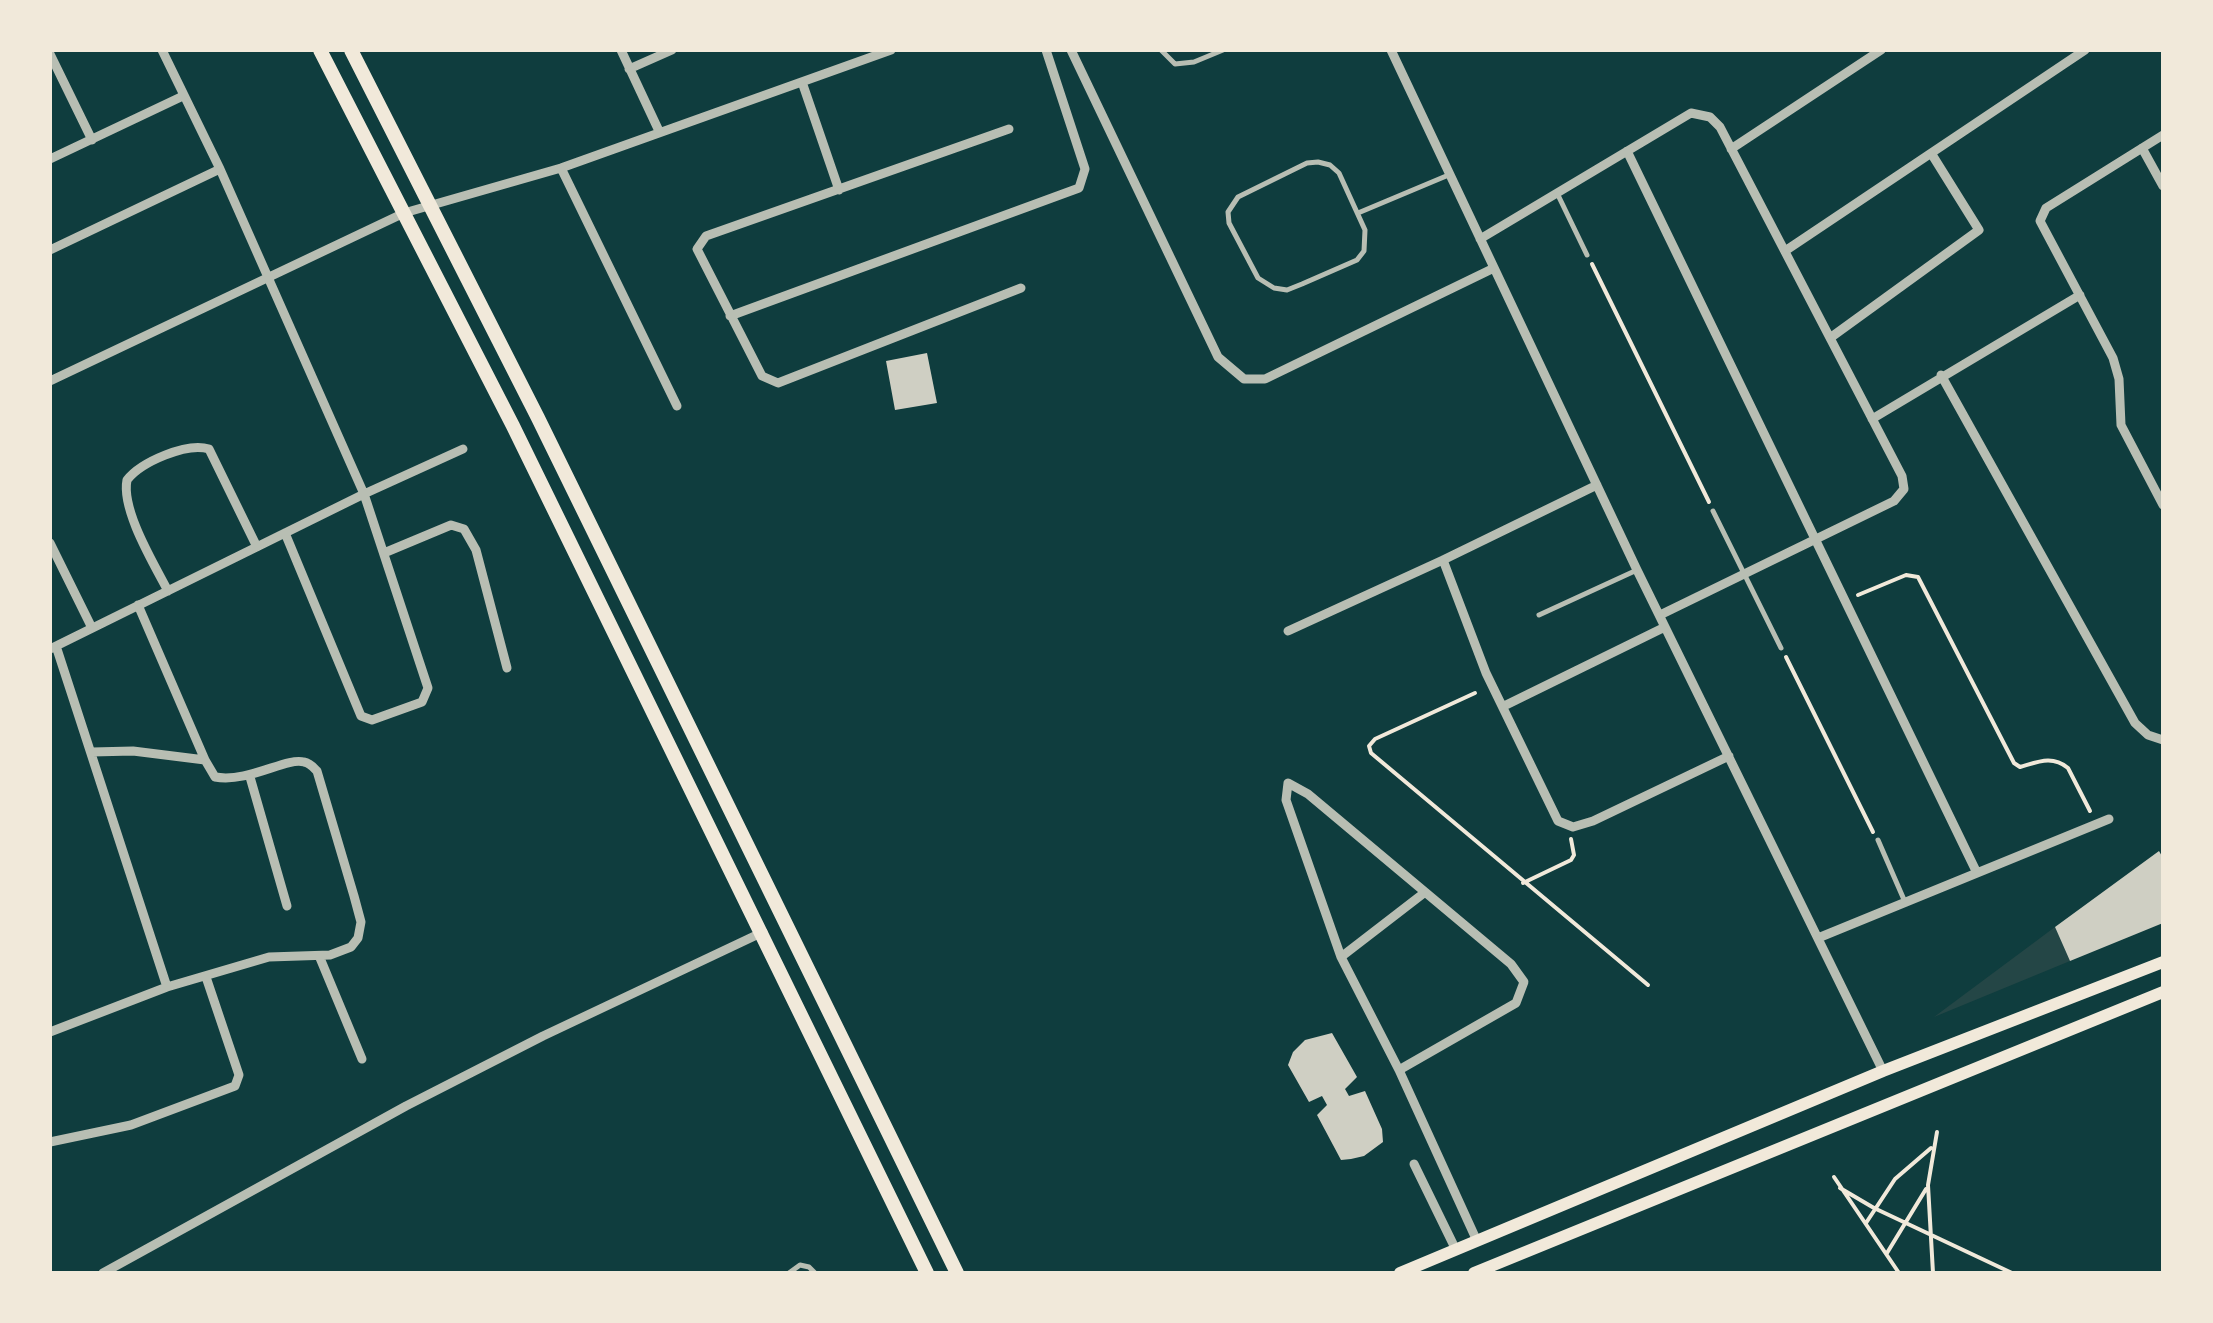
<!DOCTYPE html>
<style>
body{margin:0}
#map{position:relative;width:2213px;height:1323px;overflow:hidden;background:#0f3d3e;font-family:"Titillium Web",sans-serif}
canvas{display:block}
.frame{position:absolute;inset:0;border:52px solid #f1e9da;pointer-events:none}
</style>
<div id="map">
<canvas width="2213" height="1323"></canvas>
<div class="frame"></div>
</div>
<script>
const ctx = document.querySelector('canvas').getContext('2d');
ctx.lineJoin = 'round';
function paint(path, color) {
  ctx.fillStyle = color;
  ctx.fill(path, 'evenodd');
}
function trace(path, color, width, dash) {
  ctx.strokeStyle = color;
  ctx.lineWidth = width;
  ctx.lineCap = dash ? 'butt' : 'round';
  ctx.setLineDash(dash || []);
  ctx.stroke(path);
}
const green = new Path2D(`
 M2055,927L2070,961L1934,1017Z`);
const building = new Path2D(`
 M927,353L937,403L895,410L886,361Z
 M2159,851L2163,858V923L2070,961L2055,927Z
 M1332,1033L1357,1077L1345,1089L1349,1096L1365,1091L1382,1129L1383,1142L1364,1156L1351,1159L1341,1160L1317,1115L1327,1105L1322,1096L1309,1102L1288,1065L1293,1052L1305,1040Z`);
const path = new Path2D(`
 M1592,264L1709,502
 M1858,595L1906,575L1918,577L2014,763L2020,767C2038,762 2052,755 2068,768L2090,811
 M1786,657L1873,832
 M1475,693L1375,739L1369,746L1371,753L1648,985
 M1523,883L1571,860L1574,855L1571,839
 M1834,1177L1899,1273
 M1840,1188L1874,1208L2012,1273
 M1866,1223L1895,1179L1931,1148
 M1887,1253L1926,1189
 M1933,1273L1928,1185L1937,1132`);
const service = new Path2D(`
 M1161,50L1175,64L1194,62L1223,50
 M1318,162L1330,165L1339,173L1365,230L1364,251L1357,260L1302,284L1287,290L1274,288L1258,278L1229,223L1228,212L1238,197L1307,163Z
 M1557,193L1587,255
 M1358,213L1451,174
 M1713,511L1781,648
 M1539,615L1637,570
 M1878,840L1905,902
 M789,1273L800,1265L809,1267L815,1273`);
const minor = new Path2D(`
 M162,50L220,169L364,494L428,688L422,702L372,720L361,716L285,533
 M621,50L659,131
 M1071,50L1218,357L1244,379H1265L1494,268
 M1391,50L1637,570L1883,1071
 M50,54L92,140
 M629,69L672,50
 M802,82L839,190
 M1009,129L706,236L697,249L762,376L778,383L1021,288
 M2163,135L2046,208L2040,221L2113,358L2119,379L2121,425L2163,505
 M2142,148L2163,186
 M1731,149L1881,50
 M1627,151L1977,873
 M50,159L183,96
 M561,168L677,406
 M1480,239L1691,113L1710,117L1720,127L1902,476L1904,489L1894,501L1660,615
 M50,250L220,169
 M1785,251L2085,50
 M730,316L1079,188L1085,169L1046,50
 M1830,338L1979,230L1931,153
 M1941,375L2135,723L2148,735L2163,740
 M50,381L404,213L561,168L891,50
 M1872,419L2080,295
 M50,543L92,628
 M384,553L451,525L464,529L476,550L507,668
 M1443,560L1486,673L1558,821L1573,827L1593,821L1729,756
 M168,591C154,564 121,510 127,480C141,462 187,442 209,449L257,547
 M138,605L205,760
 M1288,631L1443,560L1597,485
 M50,649L364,494L463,449
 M1504,706L1665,627
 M92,752L133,751L205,760L215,777C249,783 286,757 304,762C310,763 313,767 317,771L354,896L361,922L358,938L351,947L330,955L269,957L167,987
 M250,777L287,906
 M1818,938L2109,819
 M1341,957L1424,893
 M320,958L362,1059
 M50,1032L167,987L56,646
 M1399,1070L1516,1003L1524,982L1511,964L1308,794L1288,783L1286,800L1341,957L1399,1070L1477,1241
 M50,1142L131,1125L235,1086L239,1075L206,977
 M1414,1164L1456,1250
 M103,1273L406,1106L543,1036L763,932`);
const secondary = new Path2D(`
 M1400,1273L1883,1071L2163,962
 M1474,1273L2163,992`);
const primary = new Path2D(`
 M320,50L513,426L927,1273
 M351,50L538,418L957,1273`);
paint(green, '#244646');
paint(building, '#cfcfc3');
trace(path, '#f1e9da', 4);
trace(service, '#b8beb3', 5);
trace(minor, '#b8beb3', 9);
trace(secondary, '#f1e9da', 12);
trace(primary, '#f1e9da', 14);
</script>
